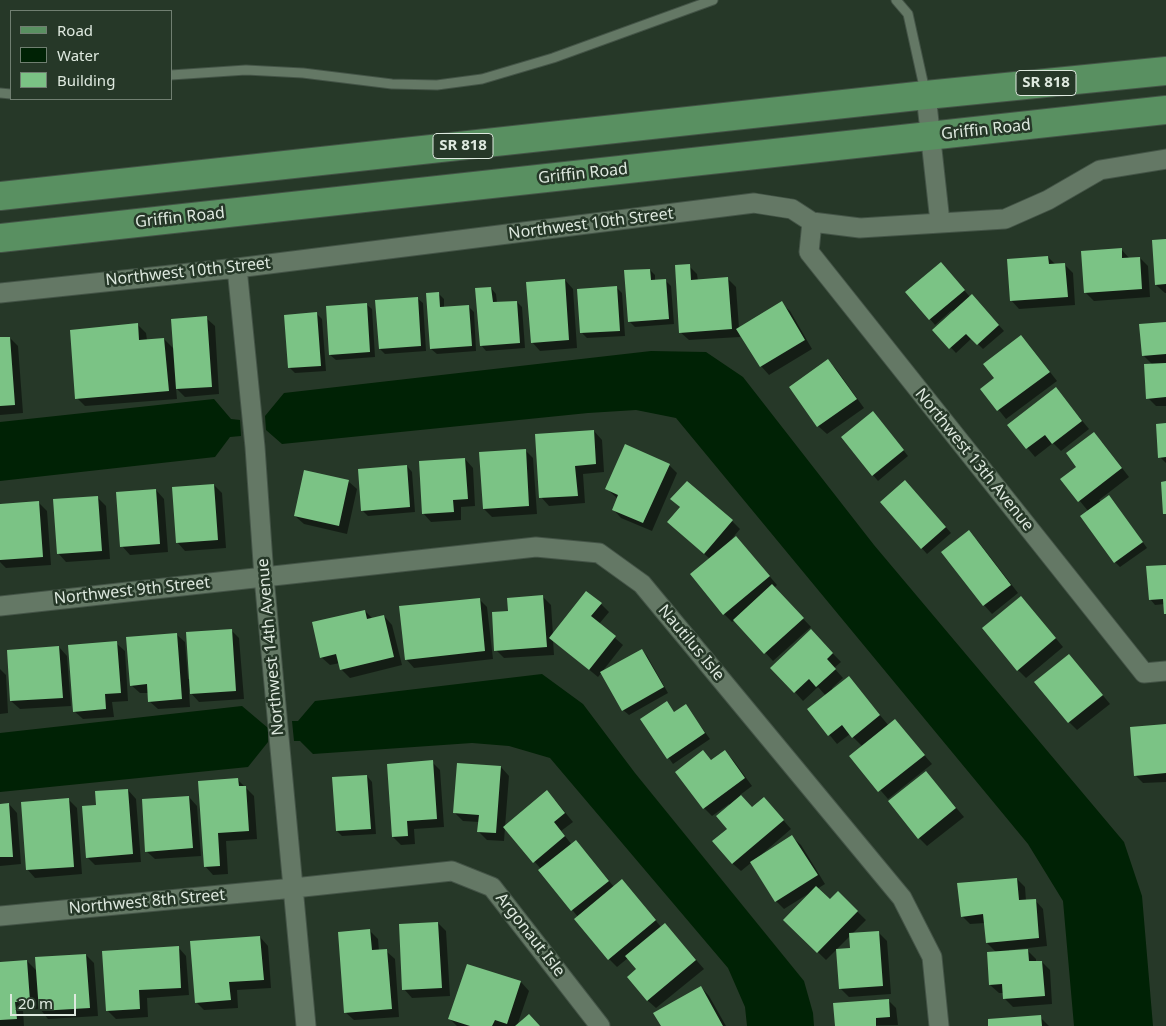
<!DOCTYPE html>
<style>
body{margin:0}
#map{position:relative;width:1166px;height:1026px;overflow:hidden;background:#263828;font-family:"Noto Sans",sans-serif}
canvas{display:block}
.legend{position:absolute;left:10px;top:10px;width:162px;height:90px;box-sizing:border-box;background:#263828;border:1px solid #707f71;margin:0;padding:6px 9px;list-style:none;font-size:15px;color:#dee9df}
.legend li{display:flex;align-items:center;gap:10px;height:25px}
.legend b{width:25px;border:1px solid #707f71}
.scale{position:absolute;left:10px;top:994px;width:66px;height:22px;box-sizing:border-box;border:2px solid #dee9df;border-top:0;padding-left:6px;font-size:15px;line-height:18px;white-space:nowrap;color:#dee9df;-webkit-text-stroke:4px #263828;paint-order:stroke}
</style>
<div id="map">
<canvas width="1166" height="1026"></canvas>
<ul class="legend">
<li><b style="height:6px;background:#599061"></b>Road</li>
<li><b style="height:14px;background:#002205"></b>Water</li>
<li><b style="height:14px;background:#7bc385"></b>Building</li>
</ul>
<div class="scale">20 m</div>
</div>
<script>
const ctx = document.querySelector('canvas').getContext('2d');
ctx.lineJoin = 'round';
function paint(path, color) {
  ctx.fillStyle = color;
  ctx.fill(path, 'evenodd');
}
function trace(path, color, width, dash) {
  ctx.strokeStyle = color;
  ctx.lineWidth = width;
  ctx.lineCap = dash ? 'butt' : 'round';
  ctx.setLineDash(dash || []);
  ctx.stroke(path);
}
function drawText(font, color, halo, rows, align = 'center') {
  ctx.font = font + ' "Noto Sans",sans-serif';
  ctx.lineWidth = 5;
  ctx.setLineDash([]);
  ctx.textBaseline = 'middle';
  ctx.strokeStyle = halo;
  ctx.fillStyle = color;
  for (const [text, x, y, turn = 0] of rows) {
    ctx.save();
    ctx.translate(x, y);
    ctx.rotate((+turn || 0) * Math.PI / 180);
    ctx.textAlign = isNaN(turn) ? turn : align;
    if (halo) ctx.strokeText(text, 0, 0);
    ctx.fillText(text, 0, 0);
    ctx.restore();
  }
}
const water = new Path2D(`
 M651,351L706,352L743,377L874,545L1124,842L1142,896L1153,1026H1074L1063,901L1028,844L676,418L636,410L588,413L282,444L266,430L265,416L284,393Z
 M214,399L231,419L240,420L241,436L230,437L215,457L0,481V422Z
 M542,674L583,704L635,773L804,981L813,1013L814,1026H747L745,1007L728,968L550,758L509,746L472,743L313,754L300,741H294L292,721H298L315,701Z
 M242,706L268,728V742L248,767L0,792V733Z`);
const shadow = new Path2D(`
 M1166,240V293H1165L1156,285Z
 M1121,249L1129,258H1140L1148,266L1150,297L1094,301L1085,292Z
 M1048,257L1056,265H1065L1073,273L1075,305L1019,309L1011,300Z
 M689,266L697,274L698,281L728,279L736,287L739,328L781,303L790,311L812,349L769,375L761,366L739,331L740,337L689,340L680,332Z
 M946,269L970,297L977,301L1004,331L983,349L972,338L956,353L934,330L954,312L952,310L935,325L907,292Z
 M650,270L655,275V281L665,280L671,286L674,324L635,327L629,321Z
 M565,280L573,289L577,348L540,351L532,342Z
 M616,287L622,293L625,336L587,338L582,333Z
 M491,288L496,294L497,303L517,302L522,307L525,348L486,351L481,345Z
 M438,293L444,299V308L468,306L474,312L476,351L437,354L431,349Z
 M417,298L423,303L426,351L385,354L380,349Z
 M366,304L372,309L375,357L336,360L330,355Z
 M317,314L322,319L326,371L295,373L289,367Z
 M206,318L215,326L219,394L185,397L176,388L177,399L85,406L77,398L138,325L146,333L147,340L164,339L174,349Z
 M1166,324V406H1156L1148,398L1153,365L1143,355Z
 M1021,336L1029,345L1057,381L1006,419L982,389L996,378Z
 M10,338L18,346L23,413L0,415V339Z
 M828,361L836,369L864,408L827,434L818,426L791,388Z
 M1056,389L1089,429L1061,451L1053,443L1035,457L1009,426Z
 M878,418L908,456L878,481L873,475Z
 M1166,425V463L1160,457Z
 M594,431L602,440L604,472L583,474L585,503L549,506L541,497Z
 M1102,442L1129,477L1099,500L1101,502H1114L1147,548L1120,567L1115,562L1088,511L1062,479L1078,467Z
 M525,450L533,458L537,514L492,517L484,509Z
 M465,459L473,468L475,506L461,507V520L431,522L423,513Z
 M669,465L677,473L652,531L621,518L613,509L618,499L607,489Z
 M407,466L412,472L415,512L368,516L362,510Z
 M348,481L357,489L347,534L304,524L295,516Z
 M214,485L222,493L226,548L185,551L177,542Z
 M910,487L951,533L927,554L881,502Z
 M156,490L164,499L168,552L130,555L122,546Z
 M98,498L106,506L110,559L66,562L58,553Z
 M672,499L732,521L740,529L730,541L731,542L736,538L744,546L777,585L774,588L811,627L773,661L735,620L732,622L724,614L710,559L677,530L681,508Z
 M39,503L47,511L51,565L6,568L0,562V505Z
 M977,540L1018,593L992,614L984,605L943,552Z
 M1166,566V615L1165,604L1155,605L1150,599Z
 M543,597L551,605L553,635L601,604L609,612L599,624L623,645L598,677L553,640L554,655L504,658L496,650L509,612Z
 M479,599L487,607L493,659L414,668L406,659Z
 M1029,606L1063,647L1026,678L1018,670Z
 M365,611L373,619L384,616L392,625L402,665L350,678L341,669L340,663L330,665L321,657Z
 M231,630L239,638L244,699L199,702L189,691L190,707L158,709L149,701V693H140L131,685L176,634L185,642L188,679H190Z
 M811,631L841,662L834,668L843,678L832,688L833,690L849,678L889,726L895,721L932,764L888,799L851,756L863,747L850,734L837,744L809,710L826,696L818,687L803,701L795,692Z
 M116,643L125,651L128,701L112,702L114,717L83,719L74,711Z
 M59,647L67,656L71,706L20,709L11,701Z
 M642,650L647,656L668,693L629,715L623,710Z
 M1077,664L1110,704L1077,730L1069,722Z
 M0,669L6,675L8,713L0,714Z
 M667,703L675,713L686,706L710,739L673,764L642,720Z
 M1166,725V782L1143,783L1135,775Z
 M703,752L712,761L725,752L733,760L752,786L740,795L752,808L764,798L791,829L762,854L763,855L792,837L801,845L825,884L817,889L830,901L838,893L866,920L851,935L879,933L887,941L891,994L849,997L840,988L852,949L851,935L826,960L785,920L808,894L784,909L776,901L752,862L741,871L732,863L729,829L730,805L729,804L712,816L704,808Z
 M432,762L440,770L444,827L414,829L415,844L401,845L393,837Z
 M501,767L509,776L505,827L555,800L573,822L561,831L572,845L576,841L584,850L614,887L630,889L661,927L665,924L704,969L656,1008L647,1000L638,969L628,958L617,967L609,959L578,917L540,870L541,869L505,828L504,841L487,840L478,831L479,822L463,821L454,812Z
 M926,772L964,817L927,846L919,838Z
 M367,776L372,782L376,834L342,836L337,831Z
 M238,780L254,796L257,839L226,841L228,874L213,875L205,866Z
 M128,790L136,799L141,862L95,865L87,857L98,806Z
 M189,797L197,806L201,856L155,859L146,851Z
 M69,800L77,808L82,874L35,878L27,869Z
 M9,804L17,813L21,864L0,866V805Z
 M1017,879L1025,887L1026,901L1035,900L1043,909L1047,946L1009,950V952L1028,951L1036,959V962H1042L1050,970L1052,1004L1013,1007L1005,999L1004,993H999L990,985L997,953L987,943L985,923L970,924L962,916Z
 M438,923L446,931L450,996L412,998L404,989Z
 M370,931L378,939L379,951H386L395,959L399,1017L354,1020L345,1012Z
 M260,937L268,946L271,988L237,990L238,1008L204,1010L196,1002Z
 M178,947L186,956L189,995L147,998L148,1017L116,1019L107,1010Z
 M86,955L94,963L98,1016L48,1019L40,1009L23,1010L24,1026H0V963L27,961L37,971Z
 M521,982L529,991L517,1026H457L450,1019Z
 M701,987L709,996L726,1026H662Z
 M888,1000L896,1008L898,1025L836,1026Z
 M1040,1017L1049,1026H990Z`);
const building = new Path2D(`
 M1166,239V284L1155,285L1152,240Z
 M1122,248V258L1140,257L1142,289L1084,293L1081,251Z
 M1048,256L1049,264L1065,263L1068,297L1010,301L1007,259Z
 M941,262L965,290L929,320L905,292Z
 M690,264L691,280L728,277L732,329L679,333L675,265Z
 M650,269L651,280L666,279L669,319L628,322L624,270Z
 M565,279L569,340L531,343L526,282Z
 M617,286L620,331L580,333L577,289Z
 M491,287L493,302L517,301L520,343L480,346L475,288Z
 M439,292L440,307L469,305L472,346L430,349L426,293Z
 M972,294L999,325L977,345L966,334L949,349L932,330Z
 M418,297L421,346L379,349L375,300Z
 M782,301L805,340L760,367L736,329Z
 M367,303L370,352L329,355L326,306Z
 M317,312L321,366L288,368L284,315Z
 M207,316L212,387L176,389L171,319Z
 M1166,322V354L1142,356L1139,324Z
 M138,323L139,340L164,338L169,391L75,399L70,330Z
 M1021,335L1050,372L997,411L980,389L994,378L983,364Z
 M0,337H10L15,405L0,406Z
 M828,359L857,399L817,427L789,387Z
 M1166,363V397L1146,399L1144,364Z
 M1056,387L1082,421L1052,444L1045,435L1026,449L1007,425Z
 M873,411L904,450L872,476L841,437Z
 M1166,423V457L1158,458L1156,424Z
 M594,430L596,464L575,466L578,496L539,498L535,434Z
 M1094,432L1122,468L1078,502L1060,479L1076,467L1066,453Z
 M625,444L670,464L643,523L612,510L618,495L605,489Z
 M526,449L529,506L483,509L479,452Z
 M465,458L468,499L453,500L454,512L422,514L419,461Z
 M407,465L410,507L361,511L358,469Z
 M304,470L349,480L339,526L294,516Z
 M905,480L946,527L921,549L880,502Z
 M687,481L733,520L704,554L667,522L680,507L670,499Z
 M1166,481V514H1163L1161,482Z
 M214,484L218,540L176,543L172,487Z
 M156,489L160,544L120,547L116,492Z
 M1109,495L1143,542L1114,563L1080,516Z
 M98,496L102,551L57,554L53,499Z
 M39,501L43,557L0,560V504Z
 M969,530L1011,585L983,606L941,552Z
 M736,536L770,576L723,615L690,574Z
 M1166,565V614H1164L1163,599L1149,600L1146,566Z
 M772,584L804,618L764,654L733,620Z
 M586,591L602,603L591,616L616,636L589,670L549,638Z
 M543,595L547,647L494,651L492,612L508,611L507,598Z
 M1021,596L1056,638L1017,671L982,628Z
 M480,598L485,651L405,660L399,606Z
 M365,610L367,619L384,615L394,657L340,670L336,654L320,658L312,622Z
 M232,629L236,691L190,694L186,632Z
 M811,629L833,653L827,659L836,669L816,687L809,679L794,693L770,668Z
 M177,633L182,699L148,702L147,684L130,686L126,637Z
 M117,641L121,693L105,694L106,709L73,712L68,645Z
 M59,646L63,698L10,701L7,650Z
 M642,649L664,687L622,711L600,672Z
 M1069,654L1103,695L1068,723L1034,682Z
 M849,676L880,715L852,738L842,725L828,736L807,709Z
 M667,701L674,712L686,704L705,733L667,759L640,719Z
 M895,719L925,755L878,792L849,756Z
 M1166,724V773L1134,776L1130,727Z
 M703,750L711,760L725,750L745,778L703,809L675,772Z
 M433,760L437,819L407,821L408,836L392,837L387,764Z
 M457,763L501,766L496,833L477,832L479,815L453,813Z
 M926,771L956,808L918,839L888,801Z
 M367,775L371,829L336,831L332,777Z
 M238,778L239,786H246L249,831L218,833L220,866L204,867L198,781Z
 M128,789L133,854L86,858L82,806L96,805L95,791Z
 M547,790L565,813L554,822L565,836L533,863L503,827Z
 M741,795L752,807L764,797L784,820L732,864L712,841L727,829L716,816Z
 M189,796L193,848L145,852L142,799Z
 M69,798L74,867L26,870L21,802Z
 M9,803L13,857H0V804Z
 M792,835L818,875L775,902L750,862Z
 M576,840L609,881L571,911L538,870Z
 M1017,878L1019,900L1036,899L1039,938L986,943L983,914L961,917L957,883Z
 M622,879L656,920L608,960L574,919Z
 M816,886L830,899L838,891L858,911L817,953L783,920Z
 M438,922L442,988L402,990L399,924Z
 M665,923L696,960L647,1001L627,977L636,969L625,956Z
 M370,929L372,950L387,949L392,1009L344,1013L338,932Z
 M879,931L883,986L839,989L836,949L850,948L849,933Z
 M260,936L264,980L229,982L231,1000L195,1003L190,941Z
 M179,946L181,988L139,990L140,1009L106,1011L102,951Z
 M1028,949L1029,961H1042L1045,996L1003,999L1002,984L989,985L987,952Z
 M86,954L90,1008L39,1011L35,957Z
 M27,960L30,1001L15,1002L17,1019L0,1020V962Z
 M467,964L521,981L507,1024L495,1020L492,1026H470L448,1019Z
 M701,986L723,1026H661L653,1013Z
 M889,999L890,1017L876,1018V1026H835L833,1003Z
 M529,1014L540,1026H515Z
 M1041,1015L1042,1026H988V1019Z`);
const service = new Path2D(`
 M896,0L908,14L925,91
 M171,75L246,70L303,73L392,84L437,85L482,79L553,58L713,0
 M0,93L11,94`);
const minor = new Path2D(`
 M926,95L940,222
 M812,222L809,252L1144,673L1166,671
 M237,268L255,447L264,577L306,1026
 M0,293L237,268L754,203L792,209L812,222L860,228L1005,219L1048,200L1100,170L1166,159
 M0,606L536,547L599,553L642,584L902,898L932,957L939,1026
 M0,916L294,888L452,871L492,887L600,1026`);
const primary = new Path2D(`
 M0,196L926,95L1166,71
 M0,238L1166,110`);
const shields = [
 [1046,83,60],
 [463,146,60]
];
const shieldNames = [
 ["SR 818",1046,83],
 ["SR 818",463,146]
];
const streetNames = [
 ["Griffin Road",986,130,-6],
 ["Griffin Road",583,174,-6],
 ["Griffin Road",180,218,-6],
 ["Northwest 10th Street",591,224,-7],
 ["Northwest 10th Street",188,272,-6],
 ["Northwest 13th Avenue",974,460,51],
 ["Northwest 9th Street",132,591,-6],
 ["Nautilus Isle",691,643,50],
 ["Northwest 14th Avenue",271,647,-95],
 ["Northwest 8th Street",147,902,-5],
 ["Argonaut Isle",530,935,52]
];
paint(water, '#002205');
paint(shadow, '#0007');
paint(building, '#7bc385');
trace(service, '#445447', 11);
trace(minor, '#445447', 21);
trace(primary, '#445447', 30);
trace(service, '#647865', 9);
trace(minor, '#647865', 19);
trace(primary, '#599061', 28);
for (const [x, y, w] of shields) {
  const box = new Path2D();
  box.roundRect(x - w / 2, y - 12.5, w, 25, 4);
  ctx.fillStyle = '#263828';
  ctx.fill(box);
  trace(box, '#dee9df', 1);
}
drawText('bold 15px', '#dee9df', null, shieldNames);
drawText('16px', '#dee9df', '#263828', streetNames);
</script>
